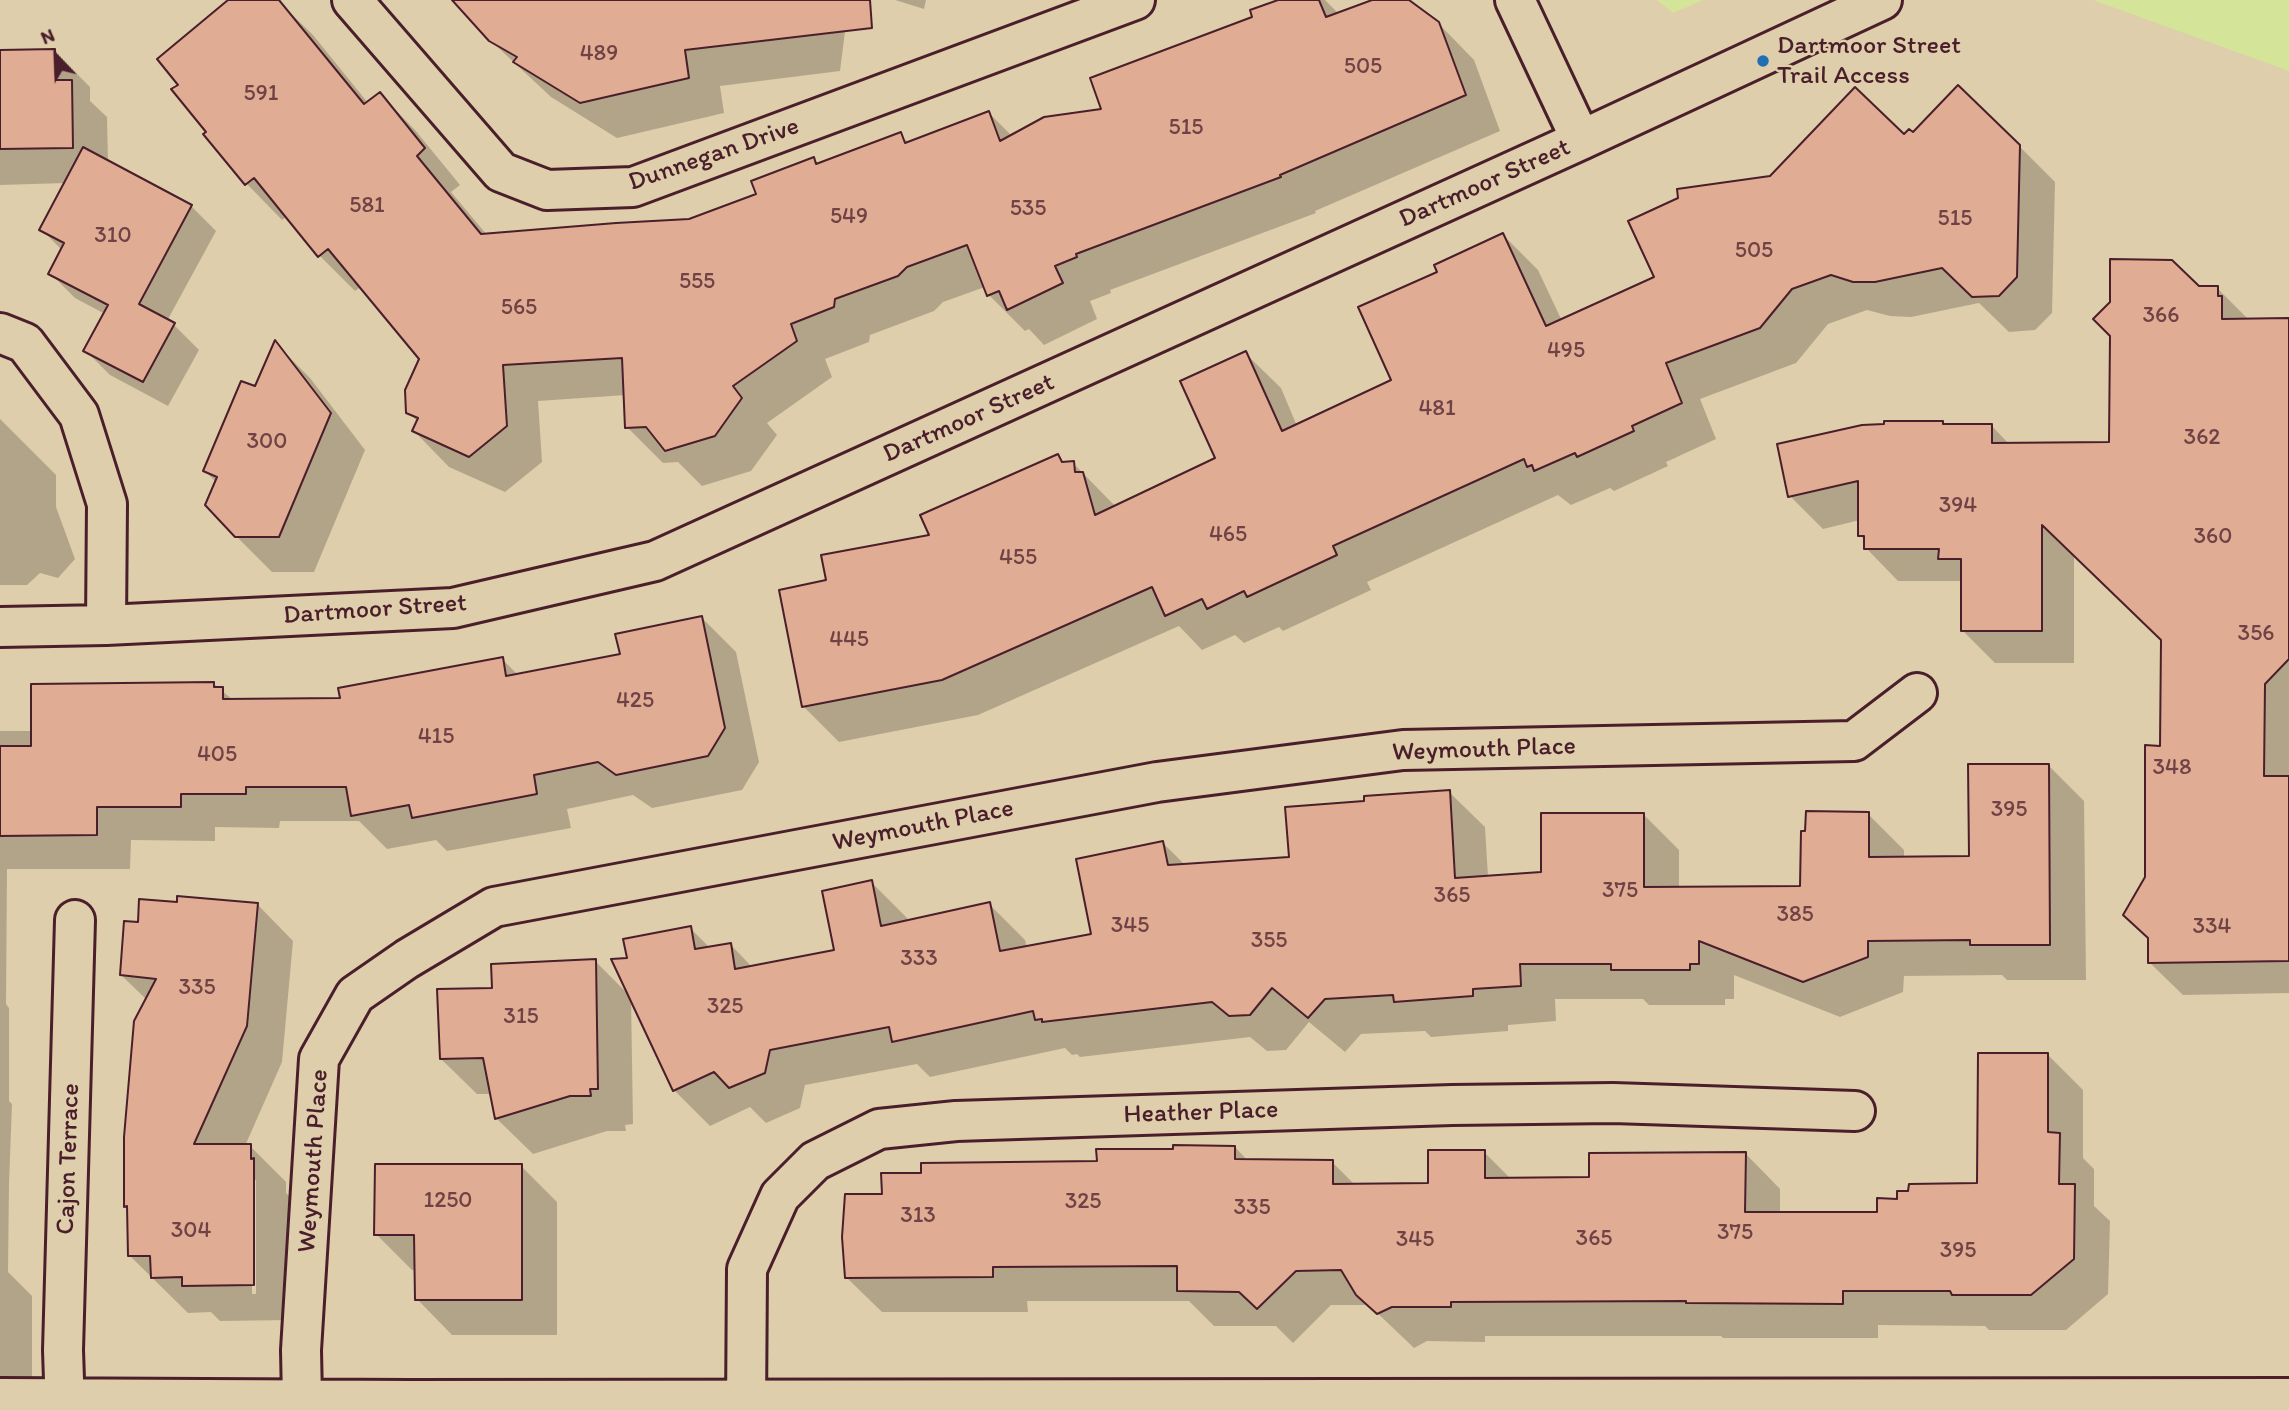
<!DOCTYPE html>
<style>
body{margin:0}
#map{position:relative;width:2289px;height:1410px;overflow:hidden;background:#dfceab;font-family:Itim,sans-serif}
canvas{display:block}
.north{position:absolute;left:21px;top:21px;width:70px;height:70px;-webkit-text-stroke:5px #dfceab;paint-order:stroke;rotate:337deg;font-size:19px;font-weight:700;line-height:28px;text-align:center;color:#4a1f2b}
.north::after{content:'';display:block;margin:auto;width:24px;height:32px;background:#4a1f2b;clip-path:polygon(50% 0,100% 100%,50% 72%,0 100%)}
</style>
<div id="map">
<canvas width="2289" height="1410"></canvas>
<div class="north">N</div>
</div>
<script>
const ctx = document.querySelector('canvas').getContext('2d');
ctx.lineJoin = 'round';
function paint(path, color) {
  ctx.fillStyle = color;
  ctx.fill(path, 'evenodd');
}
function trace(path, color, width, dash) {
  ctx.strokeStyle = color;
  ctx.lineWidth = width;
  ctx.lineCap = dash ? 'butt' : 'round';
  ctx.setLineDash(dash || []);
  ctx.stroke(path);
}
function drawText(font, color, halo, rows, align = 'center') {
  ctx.font = font + ' Itim,sans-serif';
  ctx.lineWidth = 5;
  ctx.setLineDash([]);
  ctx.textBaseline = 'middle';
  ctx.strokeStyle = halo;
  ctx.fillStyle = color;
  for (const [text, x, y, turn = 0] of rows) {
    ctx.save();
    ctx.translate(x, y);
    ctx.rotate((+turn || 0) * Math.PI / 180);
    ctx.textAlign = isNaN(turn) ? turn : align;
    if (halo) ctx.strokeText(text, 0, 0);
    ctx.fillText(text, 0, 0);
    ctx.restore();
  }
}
const green = new Path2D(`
 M1657,0H1703L1673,13Z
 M2093,0H2289V71Z`);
const shadow = new Path2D(`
 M247,0H277L313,35L368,103L380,94L415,130L460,185L451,192L487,235L689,221L758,195L814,159L820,165L900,135L909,143L989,113L1012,136L1104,110L1283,0H1325L1339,14L1377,0H1406L1438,23L1474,60L1500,131L1315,211L1316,213L1110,290L1111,293L1090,301L1097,319L1044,345L1029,329L1025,331L989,295L985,287L943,302L934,311L870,335L869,342L825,359L832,377L767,423L777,435L751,471L702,486L678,462L663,463L627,427L626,395L538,401L542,462L505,492L449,467L414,431L418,422L408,412L421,359L362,286L355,291L320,256L287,216L282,220L247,184L206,134L209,132L180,85Z
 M455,0H849L840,71L720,86L724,113L617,138L551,97L490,40Z
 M895,0H926L924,9Z
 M0,49L4,52L54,51L90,87V101L107,117L108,162L191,206L216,231L167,321L174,325L199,350L168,406L110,375L86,351L105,314L75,298L50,273L62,250L41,229L66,183L0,185Z
 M1913,134L2019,146L2055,182L2052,313L2035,330L2009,332L1979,303L1911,317L1890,316L1867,310L1828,324L1796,363L1700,399L1716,439L1666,462L1668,466L1614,491L1610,488L1571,505L1558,495L1367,582L1371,590L1283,631L1279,627L1244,643L1235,635L1202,650L1179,626L978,715L839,742L803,706L829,582L931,536L1058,456L1065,464L1073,463L1116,507L1218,459L1245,353L1281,388L1297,426L1394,381L1440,273L1503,235L1538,270L1562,321L1656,278L1771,178Z
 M2199,288H2217L2249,320H2289V993L2183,995L2150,963L2146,878L2161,747L2163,640L2074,555V663H1995L1963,631V581H1898L1866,548V542L1860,535V520L1823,529L1790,496L1942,423L1945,426L1991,425L2010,445L2110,444Z
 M275,343L310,378L365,450L314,572H272L236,536L217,483L205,471L256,389Z
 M0,419L56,475V507L75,559L58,578L40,573L27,585H0Z
 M702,618L736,652L759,762L742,790L652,808L633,795L567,809L571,828L447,851L436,840L387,849L359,821H280L279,828L215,827V841L131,840L130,869H7L6,1004L9,1008V1101L12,1104L9,1184L8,1272L32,1296V1377H0V731H33L214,684L234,701L342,700L502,659L519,676L622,655Z
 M2048,765L2084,801L2086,980H2007L2002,975L1904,976L1903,992L1840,1017L1734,975V999H1725V1005H1649L1643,999H1555L1556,1021L1508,1025V1031L1431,1037L1425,1031L1361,1034L1345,1052L1309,1022L1286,1050L1267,1051L1250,1037L1080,1057L1077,1054L1072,1055L1065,1048L930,1077L917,1064L805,1085L800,1108L766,1123L750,1107L710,1126L674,1090L631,997L633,1124L625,1125L626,1131H607L533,1154L497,1119L492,1094H477L441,1059L494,990L595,961L630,996L629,960L690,928L710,948L730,944L753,968L836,952L871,882L907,918L908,922L989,904L1025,940L1027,948L1093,935L1163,843L1185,865L1291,858L1366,802L1449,792L1485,827L1488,877L1542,874L1644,815L1679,850V888H1802L1868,814L1904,850V859L1971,858Z
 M258,905L293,941L282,1062L245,1146H250L286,1182V1193L289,1196V1320L220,1321L211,1312L188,1313L129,1255V1208L126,1206L147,1000L121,975L139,924ZM252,1180H256V1294H252Z
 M2048,1055L2083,1090V1158L2094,1169V1206L2110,1221L2108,1294L2066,1330H1989L1985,1326L1878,1325V1338H1723L1721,1336H1485V1342L1427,1341L1414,1348L1369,1305H1331L1293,1343L1276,1326H1214L1189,1301H1027L1028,1312H882L846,1277L883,1196L922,1174L1098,1163L1174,1150L1235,1147L1248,1161L1332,1162L1356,1186L1430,1185L1484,1152L1511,1179H1591L1745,1153L1780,1189V1214H1879L1899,1200L1979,1185Z
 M521,1166L557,1202V1335H452L417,1299L416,1270H412L376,1234Z`);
const building = new Path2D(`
 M228,0H279L364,104L380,92L425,148L417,156L481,234L616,223L689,219L756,194L751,181L814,157L816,164L901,132L905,143L989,111L1000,141L1044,117L1101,109L1090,78L1252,17L1250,10L1278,0H1319L1326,17L1372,0H1409L1439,22L1466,95L1280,175L1281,177L1076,254L1077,257L1055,266L1063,283L1007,310L999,291L987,296L967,245L907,267L898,276L835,299L834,307L791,324L797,341L733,386L742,398L715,436L665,451L646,427L625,428L622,358L503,365L507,426L469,457L412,431L418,418L406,413L405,390L419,359L328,249L318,257L254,178L245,185L203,134L206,132L171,89L178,85L157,59Z
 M452,0H870L872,28L685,50L689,78L580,103L513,62L517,57L489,41Z
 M55,49L56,80H72L73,148L0,149V50Z
 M1958,85L2020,145L2017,277L1999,296L1972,297L1942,268L1875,282H1853L1831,275L1792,289L1760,328L1666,363L1682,403L1632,426L1634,431L1577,457L1575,453L1534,471L1532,465L1527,467L1524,459L1333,546L1337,555L1247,597L1244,591L1207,609L1202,599L1165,616L1152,587L942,680L802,707L779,590L826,580L821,555L929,535L920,515L1058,454L1062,462L1074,461L1075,472H1083L1095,515L1215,458L1180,381L1246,351L1282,431L1391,380L1358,307L1437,272L1434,265L1503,233L1546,326L1654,277L1628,221L1678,198L1677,189L1770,176L1855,87L1904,134L1909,129L1913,132Z
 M83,147L192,205L139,304L175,323L143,382L83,351L108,305L48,274L64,243L39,230Z
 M2110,259L2172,260L2199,286H2218V296H2222V319L2289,318V659L2265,684L2264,776H2289V961L2148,963V938L2123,915L2145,877V745L2160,746L2161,640L2042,525V631H1961V559H1938L1939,549H1864V536H1858V481L1788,497L1777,444L1862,425L1884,424V421H1943V424H1992V443L2109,442L2110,336L2093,319L2110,302Z
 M275,340L331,413L279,537H235L205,505L217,477L203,471L241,381L255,386Z
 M702,616L725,728L708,756L616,775L598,762L534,775L537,794L412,818L409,805L351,816L346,787H246V794H181V807H97V835L0,836V746H31V684L214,682V687H223V699L340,698L338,688L503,657L506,676L620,654L615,634Z
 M1968,764H2049L2050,945H1970V940L1868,941V957L1803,982L1699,941V964H1690V970H1611V964H1520L1521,986L1473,989V996L1394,1002L1393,995L1325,999L1308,1018L1272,988L1250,1015L1229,1016L1212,1002L1042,1022V1019L1035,1020L1033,1011L892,1042L889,1027L770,1050L765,1073L729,1088L714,1072L673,1091L611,959L627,958L623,939L691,926L695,949L731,943L735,969L834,950L822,891L872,880L881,926L990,902L1000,951L1091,934L1076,859L1163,841L1168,865L1289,857L1285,807L1364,801V796L1450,790L1455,878L1541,872V813H1644V887L1800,886L1801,831H1805L1806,811L1869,812V857L1969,856Z
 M177,896L258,903L247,1026L194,1144H251V1159L254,1158V1285L182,1286V1277L151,1278L150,1256H128L127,1206L124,1207V1137L134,1021L156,979L120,975L124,921L138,922L139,899L177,902Z
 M596,959L598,1089H590L591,1096H570L495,1119L483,1058L440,1059L437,989L492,988L491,964Z
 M1978,1053H2048V1132L2060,1133L2059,1184H2075L2074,1259L2031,1295H1952L1950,1291H1843V1304L1686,1303V1301L1451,1302V1307H1392L1377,1314L1356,1295L1341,1270L1296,1271L1257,1309L1239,1292L1177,1291V1266L993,1267V1277L845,1278L842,1237L845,1194H882L881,1173H921V1163L1097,1161L1096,1149H1173V1145L1235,1146V1159L1333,1160V1184L1428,1183V1150H1485V1178L1589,1177V1153L1746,1152L1745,1212H1877V1198L1897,1199V1191H1908L1909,1184L1977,1183Z
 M375,1164H522V1300H415L414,1235H374Z`);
const minor = new Path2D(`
 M352,0L501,172L547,190L633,187L1135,0
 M1515,0L1581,140
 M0,333L25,343L79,415L107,504L106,625
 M0,627L106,625L453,608L655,561L1581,140L1882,0
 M0,1398L411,1400L2289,1398
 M302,1399L301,1350L319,1059L355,995L407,959L494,907L1157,782L1403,750L1854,741L1917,693
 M65,1410L63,1350L75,920
 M746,1410L747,1269L780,1196L815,1161L879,1129L956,1121L1452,1105L1613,1103L1855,1111`);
const markers = [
 [1763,61,7,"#1f6fb2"]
];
const numberNames = [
 ["489",599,54],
 ["505",1363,67],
 ["591",261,94],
 ["515",1186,128],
 ["581",367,206],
 ["535",1028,209],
 ["549",849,217],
 ["515",1955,219],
 ["310",113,236],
 ["505",1754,251],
 ["555",697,282],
 ["565",519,308],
 ["366",2161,316],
 ["495",1566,351],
 ["481",1437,409],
 ["362",2202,438],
 ["300",267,442],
 ["394",1958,506],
 ["465",1228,535],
 ["360",2213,537],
 ["455",1018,558],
 ["356",2256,634],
 ["445",849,640],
 ["425",635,701],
 ["415",436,737],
 ["405",217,755],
 ["348",2172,768],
 ["395",2009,810],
 ["375",1620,891],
 ["365",1452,896],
 ["385",1795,915],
 ["345",1130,926],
 ["334",2212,927],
 ["355",1269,941],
 ["333",919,959],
 ["335",197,988],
 ["325",725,1007],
 ["315",521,1017],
 ["1250",448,1201],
 ["325",1083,1202],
 ["335",1252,1208],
 ["313",918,1216],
 ["304",191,1231],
 ["375",1735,1233],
 ["365",1594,1239],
 ["345",1415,1240],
 ["395",1958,1251]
];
const poiNames = [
 ["Dartmoor Street",1777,46],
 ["Trail Access",1777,76]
];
const streetNames = [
 ["Dunnegan Drive",714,155,-19],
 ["Dartmoor Street",1485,184,-24],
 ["Dartmoor Street",969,419,-24],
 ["Dartmoor Street",375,610,-4],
 ["Weymouth Place",1484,750,-2],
 ["Weymouth Place",923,826,-11],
 ["Heather Place",1201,1113,-2],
 ["Cajon Terrace",69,1159,-88],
 ["Weymouth Place",314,1161,-86]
];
paint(green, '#d4e498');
paint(shadow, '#0003');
paint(building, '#e0ac93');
trace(building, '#4a1f2b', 2);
trace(minor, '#4a1f2b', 44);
trace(minor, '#dfceab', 38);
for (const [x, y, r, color] of markers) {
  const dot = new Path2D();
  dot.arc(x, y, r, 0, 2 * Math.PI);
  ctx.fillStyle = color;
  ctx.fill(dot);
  trace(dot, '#dfceab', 2.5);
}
drawText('23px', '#704245', null, numberNames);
drawText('26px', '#4a1f2b', '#dfceab', poiNames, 'left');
drawText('26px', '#4a1f2b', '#dfceab', streetNames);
</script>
